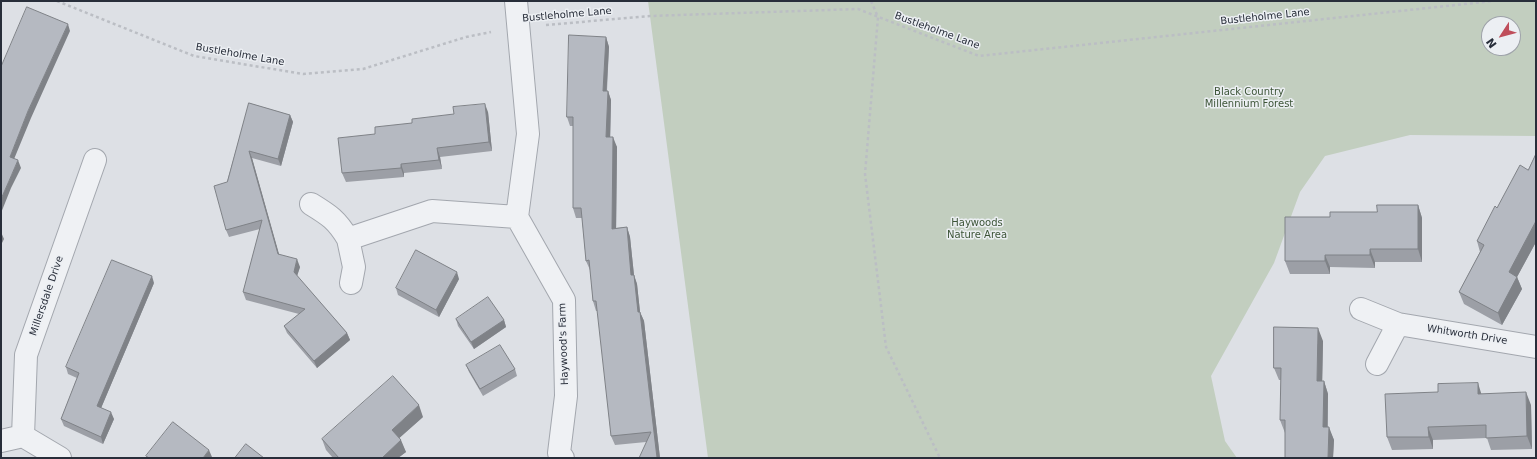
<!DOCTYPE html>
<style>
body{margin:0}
#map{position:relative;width:1537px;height:459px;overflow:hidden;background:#dde0e5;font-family:"DejaVu Sans",sans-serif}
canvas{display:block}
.frame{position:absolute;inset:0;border:2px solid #282e3a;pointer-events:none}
.north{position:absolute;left:1481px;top:16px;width:40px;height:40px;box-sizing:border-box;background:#eceff3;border:1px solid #9ea2a9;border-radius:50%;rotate:234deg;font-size:11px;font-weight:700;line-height:16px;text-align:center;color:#282e3a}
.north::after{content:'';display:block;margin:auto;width:14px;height:18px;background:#bf4e5b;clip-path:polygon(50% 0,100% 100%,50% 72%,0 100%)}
</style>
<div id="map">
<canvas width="1537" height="459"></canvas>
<div class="frame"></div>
<div class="north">N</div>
</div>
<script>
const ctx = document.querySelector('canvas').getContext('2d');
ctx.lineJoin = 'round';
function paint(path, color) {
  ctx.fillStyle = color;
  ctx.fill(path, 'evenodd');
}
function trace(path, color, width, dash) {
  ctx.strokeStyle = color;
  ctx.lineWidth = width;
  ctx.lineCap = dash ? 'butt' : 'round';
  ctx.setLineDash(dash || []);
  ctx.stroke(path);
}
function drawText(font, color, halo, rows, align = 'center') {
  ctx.font = font + ' "DejaVu Sans",sans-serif';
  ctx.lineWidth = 3;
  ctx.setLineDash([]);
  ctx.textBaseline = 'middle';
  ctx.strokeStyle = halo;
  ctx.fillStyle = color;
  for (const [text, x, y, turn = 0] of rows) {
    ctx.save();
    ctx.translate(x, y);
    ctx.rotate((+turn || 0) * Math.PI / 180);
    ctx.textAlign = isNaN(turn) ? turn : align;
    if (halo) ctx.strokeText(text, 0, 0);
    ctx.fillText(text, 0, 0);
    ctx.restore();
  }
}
const green = new Path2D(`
 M648,1H1536V136L1410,135L1325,156L1300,192L1274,263L1211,376L1225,441L1237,458H708ZM1489,24H1513V48H1489Z`);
const path = new Path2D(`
 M57,1L194,56L303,74L363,69L466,37L491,32
 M871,1L878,17L865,174L886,347L940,458
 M546,25L650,16L858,9L979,56L1493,1`);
const minor = new Path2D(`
 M516,1L528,134L517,217L564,300L566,396L559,453L563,458
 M311,204C329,215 337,220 348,239
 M351,283L354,267L348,239L432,211L517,217
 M1361,309L1398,324L1536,347
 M1377,364L1398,324
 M1,441L23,436
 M60,458L23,436L26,355L95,160`);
const wall = new Path2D(`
 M606,37L609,47L607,91H608L611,100L610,137L617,147L616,228L627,227L630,237L634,275L637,284L640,312L644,321L660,458L646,442L615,445L611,436L598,311H596L593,301L590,270L586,261L582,218H576L573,208V126H570L567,117Z
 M249,103L290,115L293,122L281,166L252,158L279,255L300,267L297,276L347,333L350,340L317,368L287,333L284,326L299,314L246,300L243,292L260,229L229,237L226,230L227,182Z
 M488,112L492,151L440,157L442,169L404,173V177L346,182L342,173L375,134L412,123Z
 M1536,154V242L1517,277L1522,289L1502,325L1464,304L1459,292L1480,252L1477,241L1497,208L1528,170Z
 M1418,205L1422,218V262H1375V268L1330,267V274H1290L1285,261L1330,217L1377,212Z
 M459,279L439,317L398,295L396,288Z
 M154,283L101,408L114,419L103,444L64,426L61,419L77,378L68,374L66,367Z
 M456,319L504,320L506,327L474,349L458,326Z
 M1323,341L1322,381H1324L1328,394V427L1334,440L1333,458H1285V433L1280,420L1281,380H1279L1274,368Z
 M466,365L515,369L517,376L483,396L469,372Z
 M1482,394L1531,405L1532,449L1491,450L1487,438L1433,440V449L1392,450L1387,437Z
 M423,417L399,438L406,452L398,458H333L326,450L322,439Z`);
const shadedWall = new Path2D(`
 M68,24L70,31L31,118L12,164L10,157L28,111Z
 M606,37L609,47L606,100L603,91Z
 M608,91L611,100L610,147L606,137Z
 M485,104L488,112L492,151L489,142Z
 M290,115L293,122L281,166L278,159Z
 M613,137L617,147L616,238L612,229Z
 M437,148L440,157L442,169L439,160Z
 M249,151L252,158L281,261L278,254Z
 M18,160L21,168L11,188L1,213V199L9,181Z
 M401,164L404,173V177L401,168Z
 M1418,205L1422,218V262L1418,249Z
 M1536,221V242L1517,277L1522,289L1502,325L1498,313L1509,272Z
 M627,227L630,237L635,285L631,275Z
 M1,232L4,239L1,245Z
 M1370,249L1375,262V268L1370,255Z
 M1325,255L1330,267V274L1325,261Z
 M297,259L300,267L296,279L294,272Z
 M457,272L459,279L439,317L436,310Z
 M634,275L637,284L641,321L638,312Z
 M152,276L154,283L99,413L97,406Z
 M640,312L644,321L660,458H657Z
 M504,320L506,327L474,349L471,342Z
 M1318,328L1323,341L1322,394L1317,381Z
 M347,333L350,340L317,368L314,361Z
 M1324,381L1328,394L1327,439L1323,427Z
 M1478,383L1482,396L1478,394Z
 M1526,392L1531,405L1532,449L1527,436Z
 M419,405L423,417L396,441L392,430Z
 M111,412L114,419L103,444L101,437Z
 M1329,427L1334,440L1333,458H1328Z
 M1428,427L1433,440V449L1429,437Z
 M401,440L406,452L398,458H382Z
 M209,450L212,457L211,458H203Z`);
const building = new Path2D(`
 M27,7L68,24L28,111L10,157L18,160L9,181L1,199V67Z
 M569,35L606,37L603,91H608L606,137H613L612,229L627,227L631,275H634L638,312H640L657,458H639L651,432L611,436L596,301H593L589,260L586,261L581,208H573V117H567Z
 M249,103L290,115L278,159L249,151L278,254L297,259L294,272L347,333L314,361L284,326L305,309L243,292L262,220L226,230L214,186L227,182Z
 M485,104L489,142L437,148L439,160L401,164V168L342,173L338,138L375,134V127L412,123V119L454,114L453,107Z
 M1536,154V221L1509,272L1517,277L1498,313L1459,292L1484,245L1477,241L1495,206L1497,208L1520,165L1528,170Z
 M1377,205H1418V249H1370V255H1325V261H1285V217H1330V212H1377Z
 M416,250L457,272L436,310L396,288Z
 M112,260L152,276L97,406L111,412L101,437L61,419L79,373L66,367Z
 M488,297L504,320L471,342L456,319Z
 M1274,327L1318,328L1317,381H1324L1323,427H1329L1328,458H1285V420H1280L1281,368H1274Z
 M500,345L515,369L480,389L466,365Z
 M393,376L419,405L392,430L401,440L382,458H339L322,439Z
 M1478,383V394L1526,392L1527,436L1486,438V425L1428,427L1429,437H1387L1385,394L1438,392V384Z
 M173,422L209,450L203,458H149L146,456Z
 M246,444L264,458H235Z`);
const streetNames = [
 ["Bustleholme Lane",567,15,-5],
 ["Bustleholme Lane",1265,17,-6],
 ["Bustleholme Lane",937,31,20],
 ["Bustleholme Lane",240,55,10],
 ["Millersdale Drive",47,296,-71],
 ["Whitworth Drive",1467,335,9],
 ["Haywood's Farm",564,344,-92]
];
const parkNames = [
 ["Black Country",1249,92],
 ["Millennium Forest",1249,104],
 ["Haywoods",977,223],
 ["Nature Area",977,235]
];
paint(green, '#c2cebf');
trace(minor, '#a3a7ae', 24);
trace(path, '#bbbec4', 2.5, [3, 3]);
trace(minor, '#eff1f4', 22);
paint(wall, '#9c9fa6');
paint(shadedWall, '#7f8287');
paint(building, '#b5b9c1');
trace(building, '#7f8287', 1);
drawText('10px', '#282e3a', '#eceff3', streetNames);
drawText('10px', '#3c5437', '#eceff3', parkNames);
</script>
